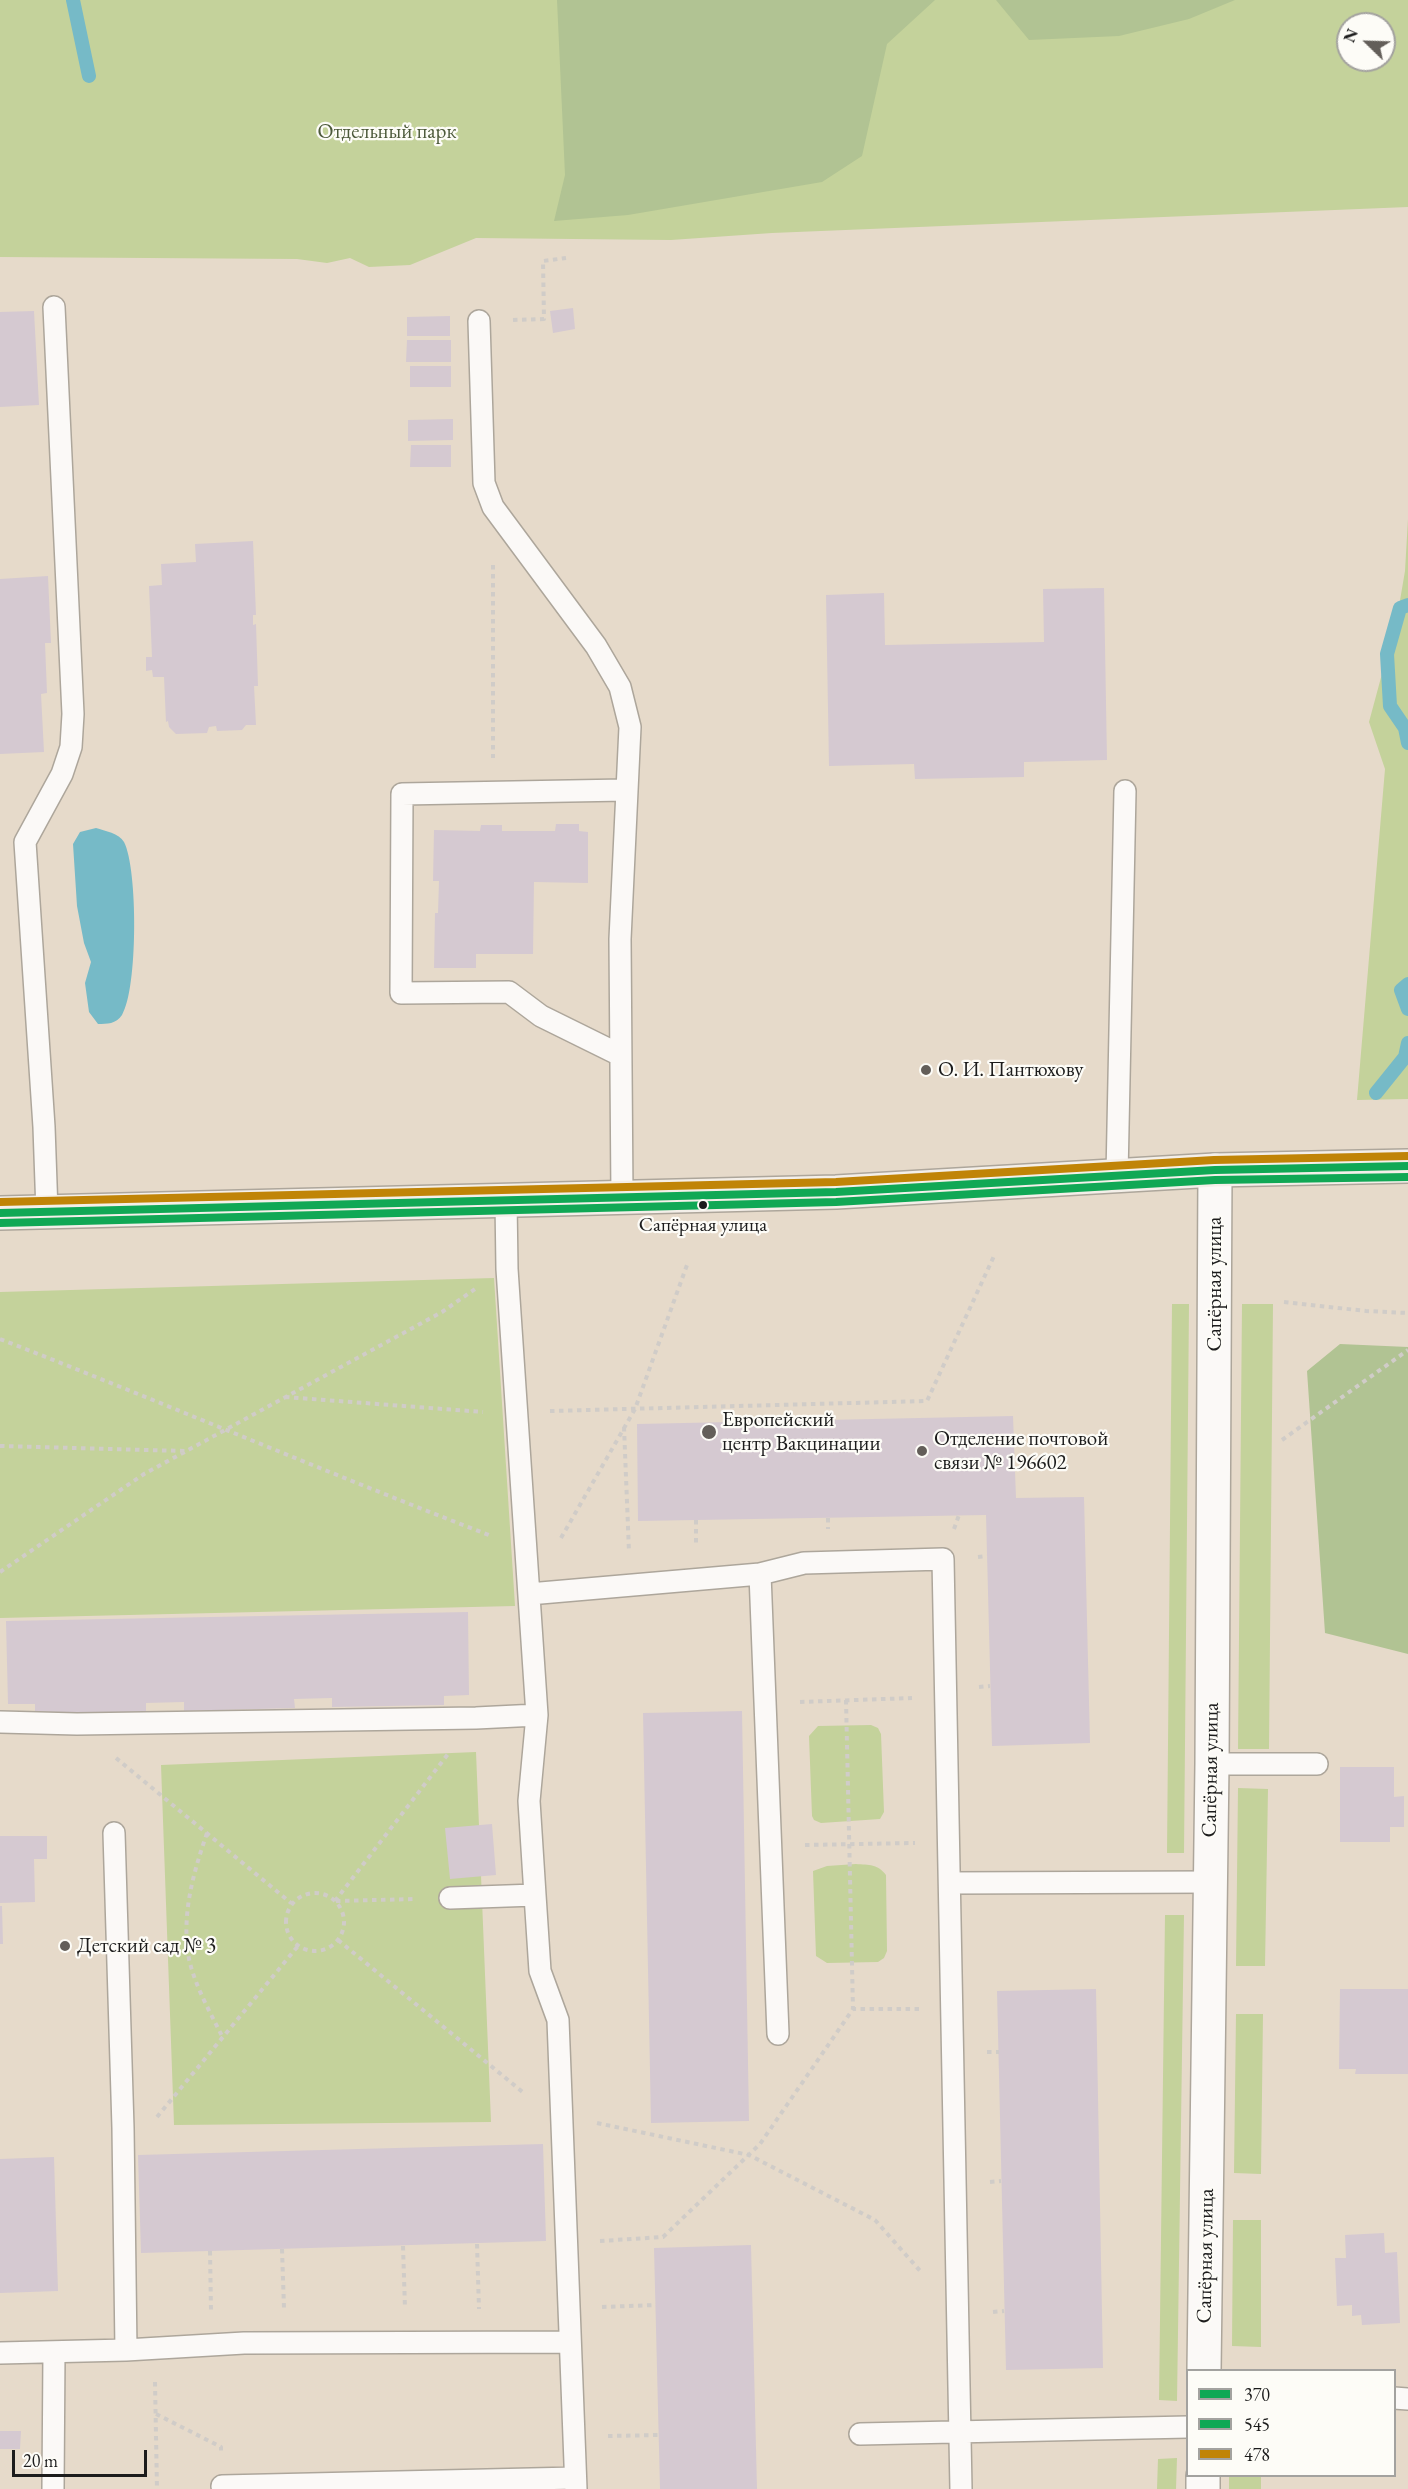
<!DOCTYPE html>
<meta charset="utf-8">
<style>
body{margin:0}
#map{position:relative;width:1408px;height:2489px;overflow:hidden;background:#e6daca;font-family:"EB Garamond",serif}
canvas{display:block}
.legend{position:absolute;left:1186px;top:2369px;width:210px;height:108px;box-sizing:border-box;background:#fdfcf7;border:2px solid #a3a29f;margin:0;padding:8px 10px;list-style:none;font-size:18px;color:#1c1c1c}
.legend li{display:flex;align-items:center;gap:12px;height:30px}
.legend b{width:30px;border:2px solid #a3a29f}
.north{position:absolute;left:1336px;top:12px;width:60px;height:60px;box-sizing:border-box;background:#fdfcf7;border:2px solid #a3a29f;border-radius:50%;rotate:293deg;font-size:16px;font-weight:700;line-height:24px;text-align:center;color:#1c1c1c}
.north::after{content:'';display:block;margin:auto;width:21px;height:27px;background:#635e59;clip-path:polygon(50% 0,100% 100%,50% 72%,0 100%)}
.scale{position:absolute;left:12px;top:2450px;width:135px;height:27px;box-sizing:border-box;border:3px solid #1c1c1c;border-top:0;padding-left:8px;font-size:18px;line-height:21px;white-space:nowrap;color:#1c1c1c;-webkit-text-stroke:4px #fdfcf7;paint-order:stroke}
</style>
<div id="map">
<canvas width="1408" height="2489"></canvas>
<ul class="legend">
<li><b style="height:8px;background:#10a855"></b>370</li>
<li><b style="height:8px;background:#10a855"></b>545</li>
<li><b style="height:8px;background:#c08407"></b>478</li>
</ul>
<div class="north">N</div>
<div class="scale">20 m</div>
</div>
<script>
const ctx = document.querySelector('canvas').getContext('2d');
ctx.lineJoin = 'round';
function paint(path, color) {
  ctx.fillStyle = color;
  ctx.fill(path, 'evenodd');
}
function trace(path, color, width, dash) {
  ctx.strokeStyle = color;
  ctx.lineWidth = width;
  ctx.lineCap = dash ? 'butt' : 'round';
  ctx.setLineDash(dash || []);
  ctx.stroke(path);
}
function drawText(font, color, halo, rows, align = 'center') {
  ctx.font = font + ' "EB Garamond",serif';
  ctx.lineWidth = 4.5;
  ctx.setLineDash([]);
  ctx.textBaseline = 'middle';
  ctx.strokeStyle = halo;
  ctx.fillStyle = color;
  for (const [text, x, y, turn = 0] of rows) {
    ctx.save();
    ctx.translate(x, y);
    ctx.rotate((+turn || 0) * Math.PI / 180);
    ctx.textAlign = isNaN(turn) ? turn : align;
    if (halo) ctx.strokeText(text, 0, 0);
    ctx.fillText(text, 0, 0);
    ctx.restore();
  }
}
const green = new Path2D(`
 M0,0H1408V207L772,233L671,240L476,238L410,265L369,267L350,258L327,263L297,259L0,257ZM1348,24H1384V60H1348Z
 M1408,519V1099L1357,1100L1385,769L1369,722L1397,618L1405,571Z
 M494,1278L515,1606L0,1618V1292Z
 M1172,1304H1189L1184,1853H1167Z
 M1242,1304H1273L1269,1749H1238Z
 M871,1725L878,1728L881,1734L884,1812L880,1819L821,1823L814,1820L812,1816L809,1736L818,1726Z
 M476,1752L491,2122L174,2125L161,1765Z
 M1238,1788L1268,1789L1265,1966H1236Z
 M856,1864C869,1865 878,1864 886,1875L887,1951L884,1958L878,1962L827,1963L816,1956L813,1871L827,1866Z
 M1165,1915H1184L1177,2401L1159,2400Z
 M1236,2014H1263L1261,2174L1234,2173Z
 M1233,2220H1261V2347L1232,2346Z
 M1177,2458L1176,2489H1157L1158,2459Z
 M1229,2476H1261V2489H1229Z`);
const forest = new Path2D(`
 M557,0H935L887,44L862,156L822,182L628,215L554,221L565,175Z
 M996,0H1235L1189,19L1119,36L1029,40Z
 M1340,1344L1408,1347V1654L1325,1633L1307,1371Z`);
const water = new Path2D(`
 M96,828C105,831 119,833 124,842C138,869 138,989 122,1015C116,1024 107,1024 98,1024L89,1012L85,983L91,962L84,943L77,906L73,844L80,832Z`);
const stream = new Path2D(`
 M73,0L89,76
 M1408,605L1400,608L1387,654L1390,706L1405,728L1408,743
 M1408,984L1401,990L1408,1009
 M1376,1093L1405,1057L1408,1043`);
const building = new Path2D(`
 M573,308L575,329L553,333L550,311Z
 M34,311L39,405L0,407V312Z
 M450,316V336H407V317Z
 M407,340H451V362H406Z
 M410,366H451V387H410Z
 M453,419V440L408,441V420Z
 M411,445H451V467H410Z
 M253,541L256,615H253V625L256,624L258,686H254L256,725H246L242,730L217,731L216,726L209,727L207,733L176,734L169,727L168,721L166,722L164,677H153L152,670L146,671V657H152L149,586L162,585L161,564L196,562L195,544Z
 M48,576L51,643H45L47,693L41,694L44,752L0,754V579Z
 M1104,588L1107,760L1024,762V777L915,779L914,764L829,766L826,595L884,593L885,645L1044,642L1043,589Z
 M556,824H579V831L588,832V883L534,882L533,954H476V968H434L435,913H438L439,881H433L434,830L480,831L481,825H502V831H555Z
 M1013,1416L1016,1498L1084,1497L1090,1743L992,1746L986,1515L638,1521L637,1424Z
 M468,1612L469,1695L444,1696V1705L332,1707V1698L294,1699L295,1708L184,1711V1702L146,1703V1712L35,1714V1704H8L6,1621Z
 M742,1711L749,2121L651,2123L643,1713Z
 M1340,1767H1394V1797L1404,1796V1827H1390V1842H1340Z
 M492,1824L496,1875L450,1879L445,1828Z
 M0,1836H47V1859H34L35,1902L0,1903Z
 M0,1906H2L3,1944H0Z
 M1096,1989L1103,2368L1006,2370L997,1991Z
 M1340,1989H1408V2074H1355L1356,2069H1339Z
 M543,2144L546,2241L141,2253L138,2155Z
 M54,2157L58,2291L0,2293V2159Z
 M1384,2233L1385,2253L1397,2252L1400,2323L1362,2325L1361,2315L1352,2316V2305L1337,2306L1335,2258H1346L1345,2235Z
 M751,2245L757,2489H660L654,2248Z
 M0,2431H21L20,2449H0Z`);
const path = new Path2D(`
 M513,320L544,319L543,261L566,258
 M493,565V758
 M1284,1302L1366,1311L1408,1313
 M0,1339C164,1403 325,1472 489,1535
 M285,1397L483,1412
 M550,1411L927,1401L994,1256
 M624,1427L629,1552
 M1282,1440L1408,1350
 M0,1446L185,1451
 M828,1518V1529
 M696,1520V1546
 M954,1529L959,1515
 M561,1538L635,1409L687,1265
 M978,1557L987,1556
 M0,1572L144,1474L442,1312L475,1289
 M979,1687L990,1686
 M846,1700L853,2009
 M800,1702L912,1698
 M116,1758L291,1903
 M207,1833C193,1874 181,1915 189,1959C195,1986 210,2012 222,2036
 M805,1845L915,1843
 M286 1922a29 29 0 1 1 58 0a29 29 0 1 1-58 0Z
 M335,1901L448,1754
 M336,1901L416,1899
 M338,1940L525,2094
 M987,2052H999
 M157,2117L298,1946
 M597,2123L749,2155L875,2220L922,2273
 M990,2182L1001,2181
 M600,2241L663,2237L760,2144L853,2009H919
 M477,2244L479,2309
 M403,2246L405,2308
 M282,2249L284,2308
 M210,2251L211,2310
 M602,2307L656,2305
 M993,2312L1004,2311
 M155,2382L157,2489
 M156,2414L221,2447V2452
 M608,2436L659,2435`);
const service = new Path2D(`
 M479,321L484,483L493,507L596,646L620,687L630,727L620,939L622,1197
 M620,1055L541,1016L509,992L401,993L402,794L625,790
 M1117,1175L1125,791
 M506,1201L507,1269L537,1715L529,1801L535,1895L540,1971L558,2020L576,2489
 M47,1212L44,1127L25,842L62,774L71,747L73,714L54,307
 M760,1574L778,2034
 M529,1594L760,1574L804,1563L943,1559L961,2489
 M0,1722L77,1724L476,1718L537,1715
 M1212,1764H1317
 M114,1833L123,2128L126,2350
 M950,1883L1210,1882
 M450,1898L535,1895
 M0,2353L126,2350L244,2343L570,2342
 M1394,2398L1408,2399
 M860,2434L1188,2427
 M222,2486L575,2478
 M53,2489L54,2352`);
const tertiary = new Path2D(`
 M1204,2370L1212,1764L1215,1170
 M1203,2489V2476`);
const secondary = new Path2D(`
 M0,1213L836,1192L1215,1170L1408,1166`);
const bus1 = new Path2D(`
 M0,1213L836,1192L1215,1170L1408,1166`);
const bus2 = new Path2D(`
 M0,1223L836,1202L1215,1180L1408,1177`);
const bus3 = new Path2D(`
 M0,1202L836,1182L1214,1160L1408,1156`);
const markers = [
 [926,1070,6,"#635e59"],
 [703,1205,5,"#1c1c1c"],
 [709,1432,8,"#635e59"],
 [922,1451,6,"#635e59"],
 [65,1946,6,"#635e59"]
];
const busNames = [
 ["Сапёрная улица",703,1226]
];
const parkNames = [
 ["Отдельный парк",387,132]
];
const poiNames = [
 ["О. И. Пантюхову",938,1070],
 ["Европейский",722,1420],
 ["центр Вакцинации",722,1444],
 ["Отделение почтовой",934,1439],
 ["связи № 196602",934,1463],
 ["Детский сад № 3",77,1946]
];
const streetNames = [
 ["Сапёрная улица",1215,1284,-90],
 ["Сапёрная улица",1211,1770,-89],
 ["Сапёрная улица",1206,2256,-89]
];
paint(green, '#c4d29b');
paint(forest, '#b1c393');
paint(water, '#76bac7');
trace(stream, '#76bac7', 14);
paint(building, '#d5c9d1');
trace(service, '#ada69b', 24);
trace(tertiary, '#ada69b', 36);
trace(secondary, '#ada69b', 36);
trace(path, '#d0ccc8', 4, [4.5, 4.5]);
trace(service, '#fbf9f7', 21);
trace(tertiary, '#fbf9f7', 33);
trace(secondary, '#f4efe9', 33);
trace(bus1, '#10a855', 8);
trace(bus2, '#10a855', 8);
trace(bus3, '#c08407', 8);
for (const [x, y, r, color] of markers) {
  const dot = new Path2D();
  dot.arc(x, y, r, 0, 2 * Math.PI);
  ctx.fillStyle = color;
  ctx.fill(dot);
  trace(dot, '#fdfcf7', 2);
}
drawText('20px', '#1c1c1c', '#fdfcf7', busNames);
drawText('21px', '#4d5a3b', '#fdfcf7', parkNames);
drawText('21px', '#1c1c1c', '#fdfcf7', poiNames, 'left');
drawText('21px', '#1c1c1c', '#fdfcf7', streetNames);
</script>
